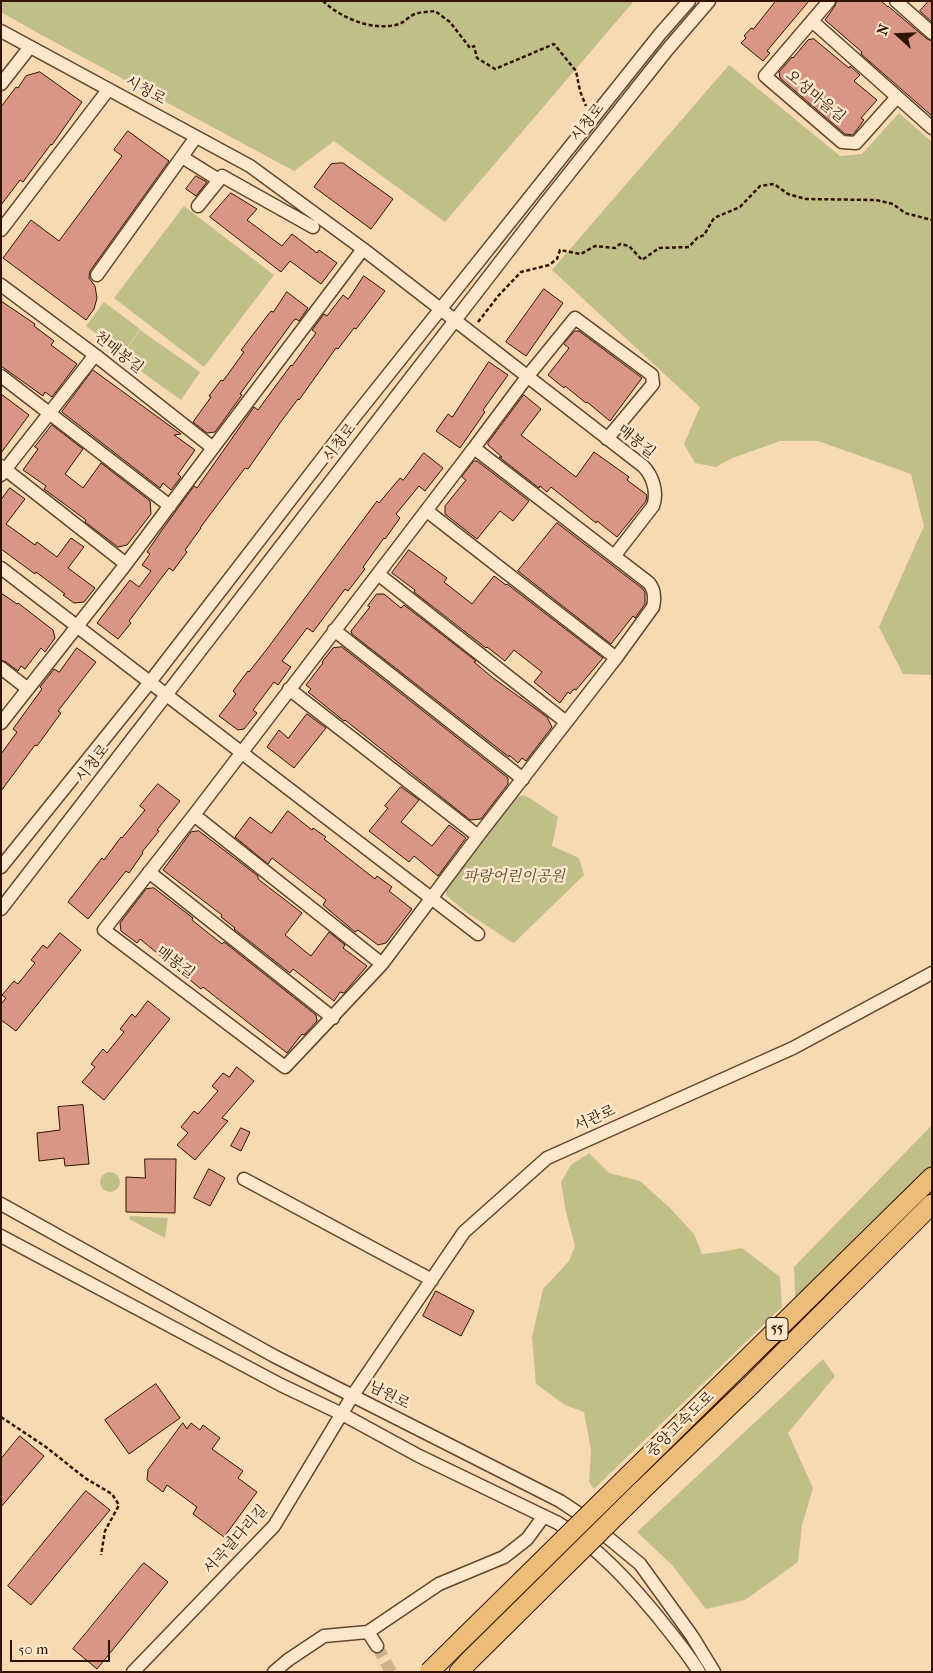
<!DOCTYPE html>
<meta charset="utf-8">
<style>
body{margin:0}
#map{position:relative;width:933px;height:1673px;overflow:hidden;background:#f7dab1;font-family:"IM FELL French Canon",serif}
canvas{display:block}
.frame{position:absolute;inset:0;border:2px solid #301401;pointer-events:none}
.north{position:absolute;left:873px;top:10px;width:50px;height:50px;-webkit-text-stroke:4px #fae7cc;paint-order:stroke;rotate:290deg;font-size:14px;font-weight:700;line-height:20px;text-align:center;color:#301401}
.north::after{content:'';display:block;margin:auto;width:18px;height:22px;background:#301401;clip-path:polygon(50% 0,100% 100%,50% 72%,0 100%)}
.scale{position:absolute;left:10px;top:1640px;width:100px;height:22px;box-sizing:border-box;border:2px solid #301401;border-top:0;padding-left:6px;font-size:15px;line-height:18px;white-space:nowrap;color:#301401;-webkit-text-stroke:4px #fae7cc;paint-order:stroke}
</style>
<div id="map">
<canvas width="933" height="1673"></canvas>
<div class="frame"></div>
<div class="north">N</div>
<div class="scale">50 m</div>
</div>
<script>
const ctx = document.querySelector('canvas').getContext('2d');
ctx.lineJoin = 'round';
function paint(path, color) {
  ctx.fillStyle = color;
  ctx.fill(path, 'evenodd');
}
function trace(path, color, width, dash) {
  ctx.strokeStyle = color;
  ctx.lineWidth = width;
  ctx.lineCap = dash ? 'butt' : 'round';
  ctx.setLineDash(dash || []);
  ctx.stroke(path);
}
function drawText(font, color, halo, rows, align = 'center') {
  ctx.font = font + ' "IM FELL French Canon","Noto Serif KR",serif';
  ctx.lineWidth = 5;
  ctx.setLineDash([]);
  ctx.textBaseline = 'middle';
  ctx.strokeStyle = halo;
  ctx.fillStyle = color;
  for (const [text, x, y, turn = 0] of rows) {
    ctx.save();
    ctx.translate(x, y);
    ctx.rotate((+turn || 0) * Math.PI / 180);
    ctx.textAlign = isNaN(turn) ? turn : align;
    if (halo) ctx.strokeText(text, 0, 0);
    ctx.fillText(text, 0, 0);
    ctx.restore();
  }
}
const green = new Path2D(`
 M1,1H634L445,222L334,141L294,171L36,32L1,12Z
 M729,65L840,156L862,154L899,113L932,142V675L903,674L879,627L924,526L911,474L818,441H780L730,459L716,467L695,463L684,444L700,407L552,270Z
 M184,206L274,275L204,367L114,298Z
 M104,302L140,329L123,353L86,326Z
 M140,330L200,372L181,400L121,357Z
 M523,795L528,797L558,817L552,846L579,858L584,875L515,942L513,943L466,912L446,895V887L514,798Z
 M932,1125V1188L796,1319L794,1267Z
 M589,1153L609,1173L640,1181L670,1208L694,1234L702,1254L720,1252L742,1248L780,1277L782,1307L594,1489L589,1482L591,1450L584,1412L565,1405L536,1384L532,1337L543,1289L569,1261L575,1246L566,1212L561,1182L571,1165Z
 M100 1182a10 10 0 1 1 20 0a10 10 0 1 1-20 0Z
 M130,1216L168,1218L165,1238L129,1219Z
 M823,1359L835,1376L788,1433L813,1488L802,1525L798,1562L745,1600L706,1609L672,1565L637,1532Z`);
const building = new Path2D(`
 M776,1H809L767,51L770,53L763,61L741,43L746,38L744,36L751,28L753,29Z
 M837,1H881L888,7V6L927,39L932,41V116L861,54L862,52L825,20L835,6Z
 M929,1H932V22L920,11Z
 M814,39L844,64L849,68L850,66L860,75L854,81L877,100L861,118L864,120L853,135L845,134L780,78L779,72L792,57L793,58L808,40Z
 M40,72L82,102L52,145L51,144L23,182L20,180L1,205V107L16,87L18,88L26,76Z
 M128,131L169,161L90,271L89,278L95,286L97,298L94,309L86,320L3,258L31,220L59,241L122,156L114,150Z
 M343,163L393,199L371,229L314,187L331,164Z
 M196,176L207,182L196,196L186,189Z
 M231,193L257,209L247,220L282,246L292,234L317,253L319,250L337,263L321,284L290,261L281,272L210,217Z
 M364,276L385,291L356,329L354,328L338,349L336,348L299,400L298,399L280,423L248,469L245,468L200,528H201L185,550L187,552L173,571L169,568L129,621L131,623L118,639L97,623L130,580L139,587L151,571L142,565L150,554L147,552L162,530L194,486L197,488L254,407L258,410L291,365L292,366L316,333L312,330L324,314L327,316L343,295L348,299Z
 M544,289L563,303L526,356L506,342Z
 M287,292L308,308L299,321L296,319L294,320L240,394L242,395L215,432L207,433L193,422L211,397L209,396L221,380L223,381L244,352L241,350L271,311L273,312Z
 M1,301L35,324L34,326L54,341L51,345L77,364L52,397L45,392L43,396L1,366Z
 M575,331H579L642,378L610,421L587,402L586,403L565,386L564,388L548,375L569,348L564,344Z
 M489,362L508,375L483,410L485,412L460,448L436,431L448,414L452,417Z
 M93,370L181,434L174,435L195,450L178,474L181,477L171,490L163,483L160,488L62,412Z
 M1,394L29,415L1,453Z
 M524,395L541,409L521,435L576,477L594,452L629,477L627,480L647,495L646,501L617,537L597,521L596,523L551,487L547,492L540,486L539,488L499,457H502L488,445V443Z
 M52,425L83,449L65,474L83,488L101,463L150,501L151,514L127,545L118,547L85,522L86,520L44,489L46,486L23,470L38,449L35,447Z
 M424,453L443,468L425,491L419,486L396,514L400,518L385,539L384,538L363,567L365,569L348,591L345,589L313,632L307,628L282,661L291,667L278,685L274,682L253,710L257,713L244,729L238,730L219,716L236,694L233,691L248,671L249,672L267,649L377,501L379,503L400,478L403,480Z
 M474,461H477L529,501L513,521L500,511L477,539L445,514V506L466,480L462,477Z
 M10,488L25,499L6,524L35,545L37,542L57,557L71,538L84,547L68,568L95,588L84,602L74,603L63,595L65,594L36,572L35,574L1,549V500Z
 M557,523L643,589L645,592V604L635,618L633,616L611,644L518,571Z
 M409,550L447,578L444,582L472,604L494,576L506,585L507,584L603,658L576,690L574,689L570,694L568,692L560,703L534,682L542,672L514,650L505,661L487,647L486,648L414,592L415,590L392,573Z
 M1,593L17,604L18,603L53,630L55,638L45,652L41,648L25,669L21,666L18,671L6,662L1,660Z
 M377,594H384L401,608L404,605L476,661L474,662L493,678L547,717L552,727L526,761L522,758L518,763L509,755V757L352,634L351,631L370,607L368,606Z
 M342,647L508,778V784L481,819L470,820L345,720L344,721L308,692L311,689L306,685L323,663L322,662L333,648Z
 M77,648L96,662L58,711L61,713L37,746L35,745L1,791V754L17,732L13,729L42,689L40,687L54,669L59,672Z
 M307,714L326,728L294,768L267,747L279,730L288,738Z
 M158,784L180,801L157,830L159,831L142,852L143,853L129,873L126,871L88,919L68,902L102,858L104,860L121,837L122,838L145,810L140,806Z
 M401,787L419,800L401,822L432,846L449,825L466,838L438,876L414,856L409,862L369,831L388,808L385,806Z
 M288,811L312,830L313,828L326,837L324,839L375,879L377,876L392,887L389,891L412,909L386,943L378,945L358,930L355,932L323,905L326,900L272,858L268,864L235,837L250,817L271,833Z
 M199,831L258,876V879L302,913L285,935L311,956L329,932L345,945L343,948L367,966L344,993L340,992L334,1001L293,969L290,973L234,929L235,928L221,917L222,915L163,870L191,832Z
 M154,888L193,918L192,920L222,944L224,942L316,1015L317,1021L304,1035L302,1034L287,1053L203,987L201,989L140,939L137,943L121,931L120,923L146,889Z
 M60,933L81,950L16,1031L1,1020V1004L6,998L2,995L14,981L18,984L35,963L31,960L43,945L47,948Z
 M148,1001L170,1019L104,1100L82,1082L95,1067L91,1064L103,1049L107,1053L124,1032L120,1029L132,1014L135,1017Z
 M237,1067L254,1081L222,1118L228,1121L195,1160L177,1145L188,1133L181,1127L194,1111L198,1114L218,1091L212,1086L223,1073L229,1077Z
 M83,1105L89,1164L65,1166L64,1158L39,1161L37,1133L60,1130L58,1107Z
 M241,1128L250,1132L241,1151L231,1146Z
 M145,1159H176L175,1213L126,1212V1177L145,1178Z
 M209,1169L225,1178L210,1206L194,1198Z
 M436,1291L474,1311L461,1336L423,1316Z
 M156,1384L180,1418L129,1454L105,1420Z
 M183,1423L187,1429L191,1423L200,1430L203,1425L220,1438L212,1449L243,1471L238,1478L257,1492L224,1537L193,1514L197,1507L167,1485L163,1492L147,1480L148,1470Z
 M20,1436L44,1456L1,1507V1459Z
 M86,1491L110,1510L31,1605L8,1586Z
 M144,1563L168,1582L97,1669L73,1649Z`);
const minorTunnel = new Path2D(`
 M377,1646L391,1672`);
const path = new Path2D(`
 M323,1C341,18 373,32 399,24C405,22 409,16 415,14C421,12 429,12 435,11L450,22L470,48L474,46L477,58L495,69L554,44L576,71L580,91L586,106
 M478,322L499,295L521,272L549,265L557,259L560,250L581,254L595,246L615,248L620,244L629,246L642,260L659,248L689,247L697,238L704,235L714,218L740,207L760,186L774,184L788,194L806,199L876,200L893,204L905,213L932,220
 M1,1417L46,1447L85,1478L112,1494L119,1505L105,1531L101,1555`);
const minor = new Path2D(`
 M829,1L765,76L842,142L856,143L897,97
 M896,1L932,33
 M812,21L932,128
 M1,31L250,166L363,249L643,466C653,476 658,493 653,506L615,555
 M1,84L30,47
 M182,157L219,180L198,206
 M219,180L222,176L313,227
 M1,230L108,90
 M97,275L196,137
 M1,285L95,355L213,448L363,249
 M1,376L170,506
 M474,448L649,583C655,590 655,598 653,607L616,658L478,836L382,964L285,1067L104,930L194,815Z
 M474,448L527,377L575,318L652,375L653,384L607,439
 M1,466L126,564
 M1,475L95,355
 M427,511L616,658
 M1,568L478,934
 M378,574L566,722
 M334,630L523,779
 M1,668L28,689
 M289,689L478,836
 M1,723L126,564L213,448
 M194,815L382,964
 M1,867L150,682L352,420L660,34L689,1
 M149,872L333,1018
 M1,909L544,205L667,50L709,1
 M244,1179L432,1280
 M1,1204L274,1356L560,1501L578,1513L640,1564L692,1636L714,1672
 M1,1236L281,1385L342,1414L419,1456L558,1523C598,1547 629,1582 658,1617C672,1635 687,1652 699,1672
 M368,1632L377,1646
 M133,1672L274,1526L353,1395L464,1232L547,1158L793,1048L932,973
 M274,1672L288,1660L324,1636L368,1632L439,1584L504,1557L527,1539L544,1516`);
const highway = new Path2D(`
 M623,1481L932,1177
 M639,1493L751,1385L932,1204
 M459,1672L470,1660`);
const highwayBridge = new Path2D(`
 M470,1660L639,1493
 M429,1672L623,1481`);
const shields = [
 [777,1329,22]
];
const shieldNames = [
 ["55",777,1329]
];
const streetNames = [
 ["시청로",145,91,28],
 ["오성마을길",815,97,40],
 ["시청로",588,123,-52],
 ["천매봉길",118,353,38],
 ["매봉길",636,442,39],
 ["시청로",340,443,-52],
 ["시청로",93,764,-52],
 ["매봉길",175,963,37],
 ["서관로",595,1119,-24],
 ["남원로",389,1396,27],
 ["중앙고속도로",681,1425,-44],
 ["서곡널다리길",236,1540,-48]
];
const parkNames = [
 ["파랑어린이공원",514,877]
];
paint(green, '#c0be89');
paint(building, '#d99685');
trace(building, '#301401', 1);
trace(minorTunnel, '#cfb28e', 12, [12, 6]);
trace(minor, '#62462d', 15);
trace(highway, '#301401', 21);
trace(path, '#301401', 2.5, [4, 2.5]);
trace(minor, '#fae7cc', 12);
trace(highway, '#ecbd78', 19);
trace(highwayBridge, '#301401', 21, []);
trace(highwayBridge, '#ecbd78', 19);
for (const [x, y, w] of shields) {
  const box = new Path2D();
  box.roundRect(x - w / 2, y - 11.5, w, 23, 4);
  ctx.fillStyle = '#fae7cc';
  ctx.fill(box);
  trace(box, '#301401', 1);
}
drawText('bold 14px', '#301401', null, shieldNames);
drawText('15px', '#301401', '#fae7cc', streetNames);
drawText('italic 15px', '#5b472a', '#fae7cc', parkNames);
</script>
